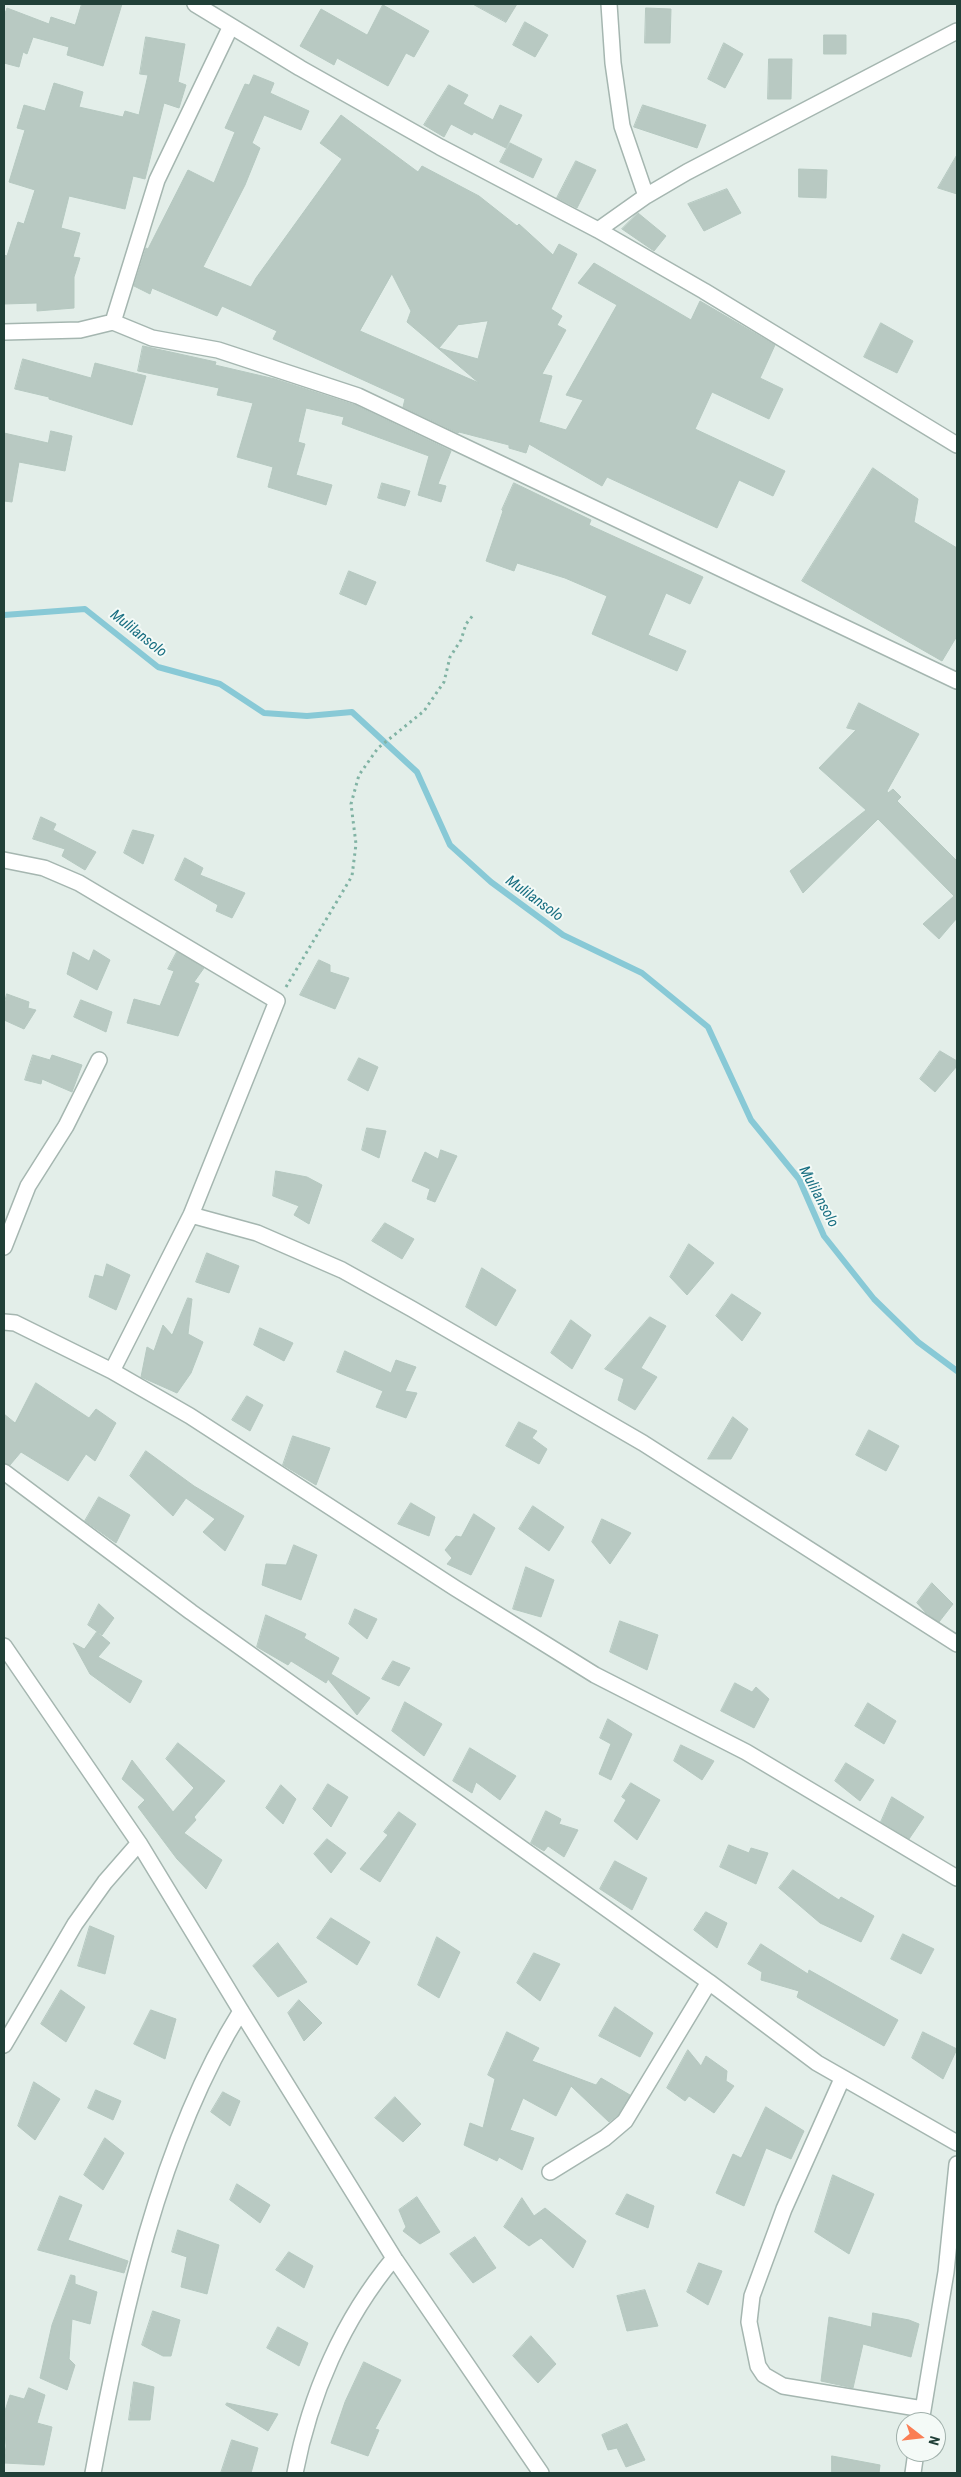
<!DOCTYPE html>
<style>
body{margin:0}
#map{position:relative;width:961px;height:2477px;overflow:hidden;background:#e3eee9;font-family:"Roboto Condensed",sans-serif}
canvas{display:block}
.frame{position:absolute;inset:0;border:5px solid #214038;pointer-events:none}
.north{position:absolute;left:896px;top:2412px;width:50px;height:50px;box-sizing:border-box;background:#f4faf7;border:1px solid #a0b0ab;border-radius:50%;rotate:106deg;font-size:14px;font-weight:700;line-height:20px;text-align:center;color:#214038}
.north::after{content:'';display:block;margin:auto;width:18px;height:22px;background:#fa7e54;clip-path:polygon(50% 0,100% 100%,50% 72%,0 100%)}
</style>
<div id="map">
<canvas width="961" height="2477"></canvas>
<div class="frame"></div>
<div class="north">N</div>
</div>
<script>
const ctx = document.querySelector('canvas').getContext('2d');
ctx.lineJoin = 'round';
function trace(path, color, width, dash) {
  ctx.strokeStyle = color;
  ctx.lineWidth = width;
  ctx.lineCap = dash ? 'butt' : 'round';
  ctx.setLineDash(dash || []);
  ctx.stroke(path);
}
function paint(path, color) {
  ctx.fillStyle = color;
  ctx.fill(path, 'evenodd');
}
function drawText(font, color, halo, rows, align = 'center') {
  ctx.font = font + ' "Roboto Condensed",sans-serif';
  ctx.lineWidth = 4;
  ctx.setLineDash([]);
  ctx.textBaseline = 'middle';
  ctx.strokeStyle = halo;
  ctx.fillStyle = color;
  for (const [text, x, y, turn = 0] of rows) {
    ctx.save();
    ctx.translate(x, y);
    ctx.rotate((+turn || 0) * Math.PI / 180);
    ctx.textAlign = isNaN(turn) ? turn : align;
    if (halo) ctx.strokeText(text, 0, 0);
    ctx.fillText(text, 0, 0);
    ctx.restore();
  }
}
const stream = new Path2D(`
 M4,615L85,609L158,667L220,684L264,713L307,716L352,712L417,772L450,845L491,882L563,935L642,973L708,1027L751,1120L799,1179L824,1236L874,1299L918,1342L957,1371`);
const building = new Path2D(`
 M82,4H122L103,66L67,55L69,47L33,37L27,54L23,52L19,67L4,63V16L7,8L49,24L51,17L75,25Z
 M473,4H517L506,22Z
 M383,5L429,31L414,57L406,53L388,86L337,58L334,65L300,46L321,9L367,35Z
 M646,8L671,9L670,43H645Z
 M525,22L548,35L535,57L513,45Z
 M824,35H846V54H824Z
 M146,37L185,44L178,82L186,85L179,108L164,103L145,179L133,176L125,209L69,196L61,228L80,233L73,257L80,258L74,277V308L37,311V303L4,304V255L7,256L18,222L24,224L35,190L9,182L25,130L17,128L24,105L45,111L54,83L83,92L79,107L123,117L125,111L139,115L148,75L140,74Z
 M724,43L743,54L725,88L708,79Z
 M769,59H792L791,99H768Z
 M254,75L274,83L270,93L309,111L301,130L264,115L252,143L260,148L245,185L203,267L251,287L256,278L342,159L320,143L341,115L418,172L422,166L479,196L517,226L519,224L553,255L559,244L577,254L551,309L562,316L557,325L566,330L542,374L552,376L539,422L566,430L583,400L566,395L617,305L578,283L594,263L691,320L700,301L775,345L760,378L783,389L769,419L712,392L695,429L785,471L773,496L739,480L717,528L607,477L602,486L529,444L526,453L509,448V445L459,432L458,433L403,407L405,399L273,339L277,331L222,306L217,316L152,288L150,294L134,286L146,248L148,249L188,170L214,183L235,132L225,128L245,84L249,85ZM392,274L411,311L407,322L479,383L360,331ZM488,321L478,359L439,348L458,325Z
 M449,85L468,95L463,104L493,120L500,105L522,115L506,148L474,132L472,135L451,124L444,137L424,125Z
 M643,105L706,125L697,148L634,127Z
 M510,143L542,159L533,178L500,162Z
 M957,155V194L938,188Z
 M576,161L596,170L577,208L557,198Z
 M799,169L827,170L826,198L799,197Z
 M727,189L741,213L704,231L688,204Z
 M638,213L666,236L654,251L622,229Z
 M881,323L913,341L897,373L864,357Z
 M143,346L216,362L215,365L275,379L355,405L451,451L438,484L446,486L441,502L418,495L429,456L342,424L344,417L306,408L298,442L305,444L296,475L332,485L326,505L268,487L273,467L237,457L253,403L217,395L219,388L138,371Z
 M23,359L91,378L95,363L146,376L132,425L49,399V397L15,389Z
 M51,431L72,436L65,471L19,462L12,502L4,501V433L48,443Z
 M873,468L918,499L914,522L957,548V636L942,661L802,581Z
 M382,483L410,491L405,506L378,498Z
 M514,483L591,520L589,525L703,577L690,604L666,593L648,635L686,651L677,671L592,634L607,596L565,578L517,563L514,571L486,561L503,511L502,510Z
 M349,571L376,582L366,605L340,594Z
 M859,703L919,734L887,791L888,793L893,789L901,797L897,801L957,861V918L939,939L923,924L954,896L878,819L803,893L790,871L866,810L819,768L856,730L847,728Z
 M41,817L56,824L53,830L96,852L85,870L62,856L65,849L33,839Z
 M133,830L154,835L143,864L124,853Z
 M185,858L203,868L200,875L245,893L232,918L216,911L218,905L175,880Z
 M94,950L110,960L97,990L67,974L73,952L89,961Z
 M177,952L204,968L194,982L199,984L178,1036L127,1023L134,999L160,1006L174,971L168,969Z
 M319,960L330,965V972L349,978L335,1009L300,995Z
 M7,994L29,1002L28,1008L36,1010L24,1029L4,1020V1005Z
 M81,1000L112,1012L106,1032L74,1017Z
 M940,1051L957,1061V1066L935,1092L920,1079Z
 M33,1055L50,1060L52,1055L82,1065L72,1092L42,1079L41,1084L25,1080Z
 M359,1058L378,1067L368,1091L348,1080Z
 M367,1128L386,1131L379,1158L362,1150Z
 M441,1150L457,1156L435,1202L427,1199L430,1189L412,1181L425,1152L438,1159Z
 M276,1171L307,1177L322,1185L309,1224L294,1215L299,1206L273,1196Z
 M385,1223L414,1239L402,1259L372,1241Z
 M689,1244L714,1263L687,1295L670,1277Z
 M207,1253L239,1266L229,1293L196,1282Z
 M107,1264L130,1275L116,1310L89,1297L95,1275L103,1277Z
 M482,1268L516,1290L496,1326L466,1307Z
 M732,1294L761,1313L742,1341L716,1316Z
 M188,1298L192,1299L188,1334L203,1342L191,1373L177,1393L141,1377L147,1347L154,1351L163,1325L172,1335Z
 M650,1317L666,1326L641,1368L657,1377L635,1410L618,1400L624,1379L605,1369Z
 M571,1320L591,1335L572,1369L551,1353Z
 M260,1328L293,1343L284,1361L254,1345Z
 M345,1351L391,1373L396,1360L416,1367L405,1391L417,1393L406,1418L376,1407L383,1391L337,1372Z
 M36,1383L89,1418L96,1409L116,1423L95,1461L86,1454L68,1481L21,1452L10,1465L4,1463V1414L15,1423Z
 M247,1396L263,1405L250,1431L232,1420Z
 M733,1417L748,1429L731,1459H708Z
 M519,1422L537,1431L532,1438L547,1449L539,1464L506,1446Z
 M869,1430L899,1446L886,1471L856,1455Z
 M293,1436L330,1448L316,1485L283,1465Z
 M146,1451L194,1486L244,1516L225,1551L203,1532L215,1519L186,1498L173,1516L130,1476Z
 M99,1497L130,1515L116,1543L85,1521Z
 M411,1503L435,1517L429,1536L398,1524Z
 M533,1506L564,1527L549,1551L519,1529Z
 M474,1514L495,1528L471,1575L447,1564L452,1558L445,1550L456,1536L461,1537Z
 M602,1519L631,1533L610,1564L592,1542Z
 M294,1545L317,1555L301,1600L262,1585L266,1564L286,1565Z
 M526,1567L554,1580L541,1617L513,1609Z
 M932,1583L953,1604L939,1622L926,1613L917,1603Z
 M99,1604L114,1618L102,1635L88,1625Z
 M355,1609L377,1619L367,1639L349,1624Z
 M266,1615L306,1634L304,1638L339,1658L331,1674L370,1698L357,1715L328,1679L326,1683L291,1661L288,1665L257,1647Z
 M620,1621L658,1635L647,1670L610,1652Z
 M97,1632L110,1643L98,1657L142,1681L130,1703L90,1674L73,1643L84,1649Z
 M393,1661L410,1668L399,1686L382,1679Z
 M735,1683L752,1692L756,1687L769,1699L754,1728L721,1711Z
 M405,1702L442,1724L424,1756L392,1731Z
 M868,1703L896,1721L884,1744L855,1726Z
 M608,1719L632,1734L611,1780L599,1774L611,1744L600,1738Z
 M178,1743L225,1781L194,1817L196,1820L184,1833L222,1860L206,1889L177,1859L138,1807L145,1800L122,1779L132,1760L173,1812L194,1788L166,1759Z
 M681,1745L714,1761L702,1780L674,1761Z
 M470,1748L516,1776L500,1800L476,1782L472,1793L453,1781Z
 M846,1763L874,1780L860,1801L835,1781Z
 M631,1783L660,1800L637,1840L614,1821L626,1800L622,1797Z
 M328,1784L348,1797L331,1827L313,1809Z
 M281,1785L296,1799L283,1824L266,1808Z
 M892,1797L924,1817L909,1839L881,1822Z
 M546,1811L561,1819L559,1824L578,1830L564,1857L548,1846L544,1851L531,1843Z
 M399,1812L416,1824L380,1882L360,1869L388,1835L384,1832Z
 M327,1839L346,1853L331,1873L314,1854Z
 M729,1845L749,1853L751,1848L768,1853L756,1884L720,1867Z
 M615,1861L647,1878L632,1910L600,1889Z
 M793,1870L839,1900L841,1897L874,1916L861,1942L820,1923L779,1888Z
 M706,1912L727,1923L717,1948L694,1930Z
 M331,1918L370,1942L357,1965L317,1938Z
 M90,1926L114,1936L105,1974L78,1966Z
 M903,1934L934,1949L921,1974L891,1959Z
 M437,1937L460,1952L439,1998L418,1985Z
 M278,1943L307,1982L278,1997L253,1966Z
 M761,1944L808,1974L809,1970L898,2020L884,2046L797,1997L799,1991L761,1980L762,1972L748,1964Z
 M534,1953L560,1964L540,2001L517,1983Z
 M61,1990L85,2007L66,2042L41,2024Z
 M299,2000L322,2023L304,2041L288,2013Z
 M615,2007L653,2033L640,2057L599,2036Z
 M151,2010L176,2019L165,2059L134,2044Z
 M507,2032L539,2048L532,2061L596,2085L601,2078L630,2095L618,2115L609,2122L571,2086L556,2116L523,2098L510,2130L534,2138L522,2170L499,2157L497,2161L464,2145L470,2123L483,2128L495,2079L488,2075Z
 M923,2032L957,2049L943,2079L912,2058Z
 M688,2050L701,2066L706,2056L727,2071L726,2081L734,2086L714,2113L689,2096L685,2101L667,2088Z
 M34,2082L60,2099L35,2140L18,2126Z
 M96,2090L121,2101L113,2120L88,2108Z
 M223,2092L240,2101L230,2126L211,2112Z
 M395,2097L421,2124L403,2142L375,2118Z
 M766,2107L804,2131L791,2159L766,2148L744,2206L716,2193L733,2154L741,2158Z
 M105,2138L124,2153L103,2190L84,2175Z
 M833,2175L874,2194L849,2254L815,2232Z
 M237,2184L270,2205L260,2223L230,2200Z
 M627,2194L654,2206L648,2228L616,2214Z
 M60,2196L82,2205L68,2240L128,2261L124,2273L38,2250Z
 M417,2197L440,2232L420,2244L403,2231L406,2227L399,2210Z
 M522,2198L534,2216L545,2208L586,2241L573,2268L541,2238L529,2246L504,2227Z
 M178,2230L219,2245L207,2294L181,2287L187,2257L172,2252Z
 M475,2237L496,2268L473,2283L450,2254Z
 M289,2252L313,2266L304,2288L276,2270Z
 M699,2263L722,2271L708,2305L687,2292Z
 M71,2275L75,2276V2284L97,2292L90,2324L72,2319L69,2359L75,2365L67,2390L40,2378L52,2325Z
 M645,2290L658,2326L627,2331L617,2296Z
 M153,2311L180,2320L171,2356H163L142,2345Z
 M873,2313L909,2320L919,2324L911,2357L863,2344L853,2388L821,2381L829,2317L871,2327Z
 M278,2327L308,2343L299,2366L267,2348Z
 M531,2336L556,2364L538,2383L513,2356Z
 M364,2362L401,2380L375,2429L379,2430L368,2456L331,2443L345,2402Z
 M134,2382L154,2387L150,2420H129Z
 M29,2388L45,2395L37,2423L52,2427L44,2465L4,2463L6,2446L4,2414L10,2395L24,2399Z
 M227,2403L278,2414L268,2431L226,2405Z
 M627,2424L645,2460L626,2467L617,2448L608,2450L602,2435Z
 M232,2440L258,2448L251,2473H221Z
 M832,2456L880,2465L879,2473H832Z`);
const path = new Path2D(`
 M286,987L352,876L356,844L351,804L359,775L378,748L424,711L444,682L450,657L461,640L466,624L474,614`);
const minor = new Path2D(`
 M195,4L300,68L440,147L598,230L704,291L957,445
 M609,4L613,63L622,126L646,196
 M598,230L646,196L687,172L957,31
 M113,322L157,180L231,26
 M4,332L80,330L113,322L152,338L218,350L358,396L957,681
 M4,860L44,868L79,883L277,1001L191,1215L112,1371L15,1323L4,1322
 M191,1215L257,1233L342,1270L412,1309L643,1443L957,1644
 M4,1247L28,1186L66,1126L99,1060
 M112,1371L190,1416L455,1588L595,1675L746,1752L957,1878
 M4,1472L191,1612L709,1982L817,2063L957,2143
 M4,1646L139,1843L241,2011L394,2258L541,2473
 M4,2045L75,1924L105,1882L139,1843
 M842,2079L784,2209L752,2296L749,2322L758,2366L764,2375L783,2386L923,2409
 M550,2172L605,2138L625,2121L709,1982
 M921,2422L946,2272L957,2164
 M93,2473C121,2321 158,2144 241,2011
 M295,2473C310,2395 343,2319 394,2258
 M913,2473L916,2452`);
const waterNames = [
 ["Mulilansolo",138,634,38],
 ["Mulilansolo",534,899,36],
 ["Mulilansolo",818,1197,62]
];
trace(stream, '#88c9d6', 6);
paint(building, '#b8c9c2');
trace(building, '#b5c8c0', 1);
trace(minor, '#a5b6b0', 18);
trace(path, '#81b3a4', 3, [2.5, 4]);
trace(minor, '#fff', 15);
drawText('italic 15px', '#176e81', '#f4faf7', waterNames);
</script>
